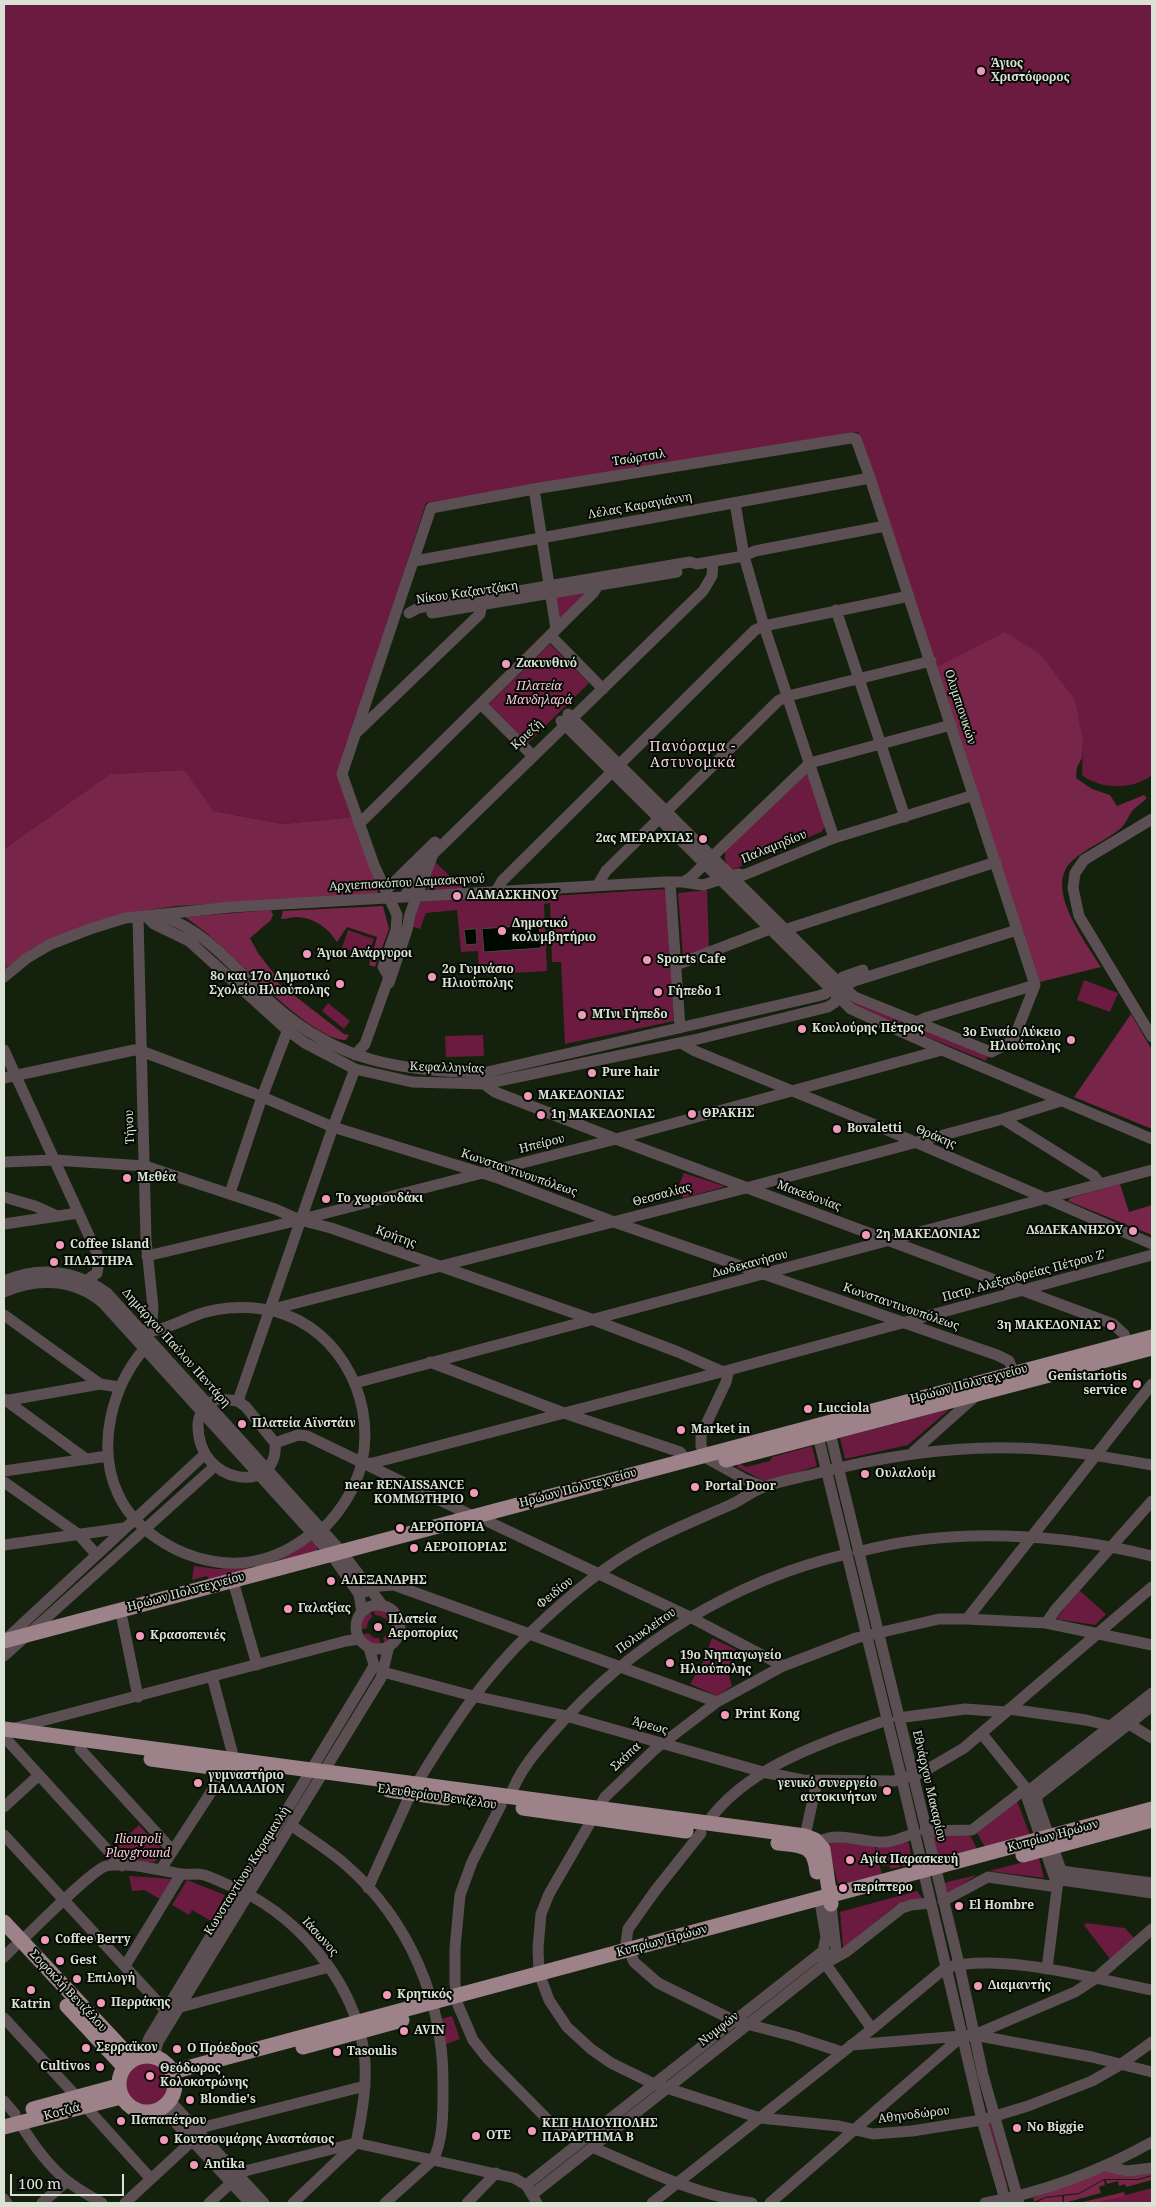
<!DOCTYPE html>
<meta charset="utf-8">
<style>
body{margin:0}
#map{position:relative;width:1156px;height:2207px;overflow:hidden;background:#14210d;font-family:"Noto Serif",serif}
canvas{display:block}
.frame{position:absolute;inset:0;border:5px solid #dae2d5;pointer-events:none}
.scale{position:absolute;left:10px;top:2174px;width:114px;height:22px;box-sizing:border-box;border:2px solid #dae2d5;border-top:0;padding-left:6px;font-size:15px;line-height:18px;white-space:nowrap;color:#dae2d5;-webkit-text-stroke:4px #050903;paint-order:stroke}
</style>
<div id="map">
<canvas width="1156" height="2207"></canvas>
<div class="frame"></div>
<div class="scale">100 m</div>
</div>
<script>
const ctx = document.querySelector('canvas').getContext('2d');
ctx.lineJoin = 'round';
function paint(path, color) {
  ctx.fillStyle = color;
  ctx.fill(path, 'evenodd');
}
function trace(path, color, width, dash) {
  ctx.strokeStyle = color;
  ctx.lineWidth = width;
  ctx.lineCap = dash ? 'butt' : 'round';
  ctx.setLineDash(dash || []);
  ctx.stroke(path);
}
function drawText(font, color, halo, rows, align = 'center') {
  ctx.font = font + ' "Noto Serif",serif';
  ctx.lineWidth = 4;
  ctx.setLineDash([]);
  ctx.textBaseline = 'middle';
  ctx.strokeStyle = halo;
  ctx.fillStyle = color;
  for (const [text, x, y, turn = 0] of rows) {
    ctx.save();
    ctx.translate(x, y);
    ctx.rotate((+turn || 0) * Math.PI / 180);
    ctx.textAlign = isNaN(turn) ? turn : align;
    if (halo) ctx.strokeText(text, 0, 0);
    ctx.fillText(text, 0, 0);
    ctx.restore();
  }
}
const green = new Path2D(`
 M4,4H1152V775C1133,790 1101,790 1082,775L1083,742L935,668L858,432L426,503L339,773L353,817L283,824L214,811L183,770L110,774L4,849Z
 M586,590L588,594L561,619L557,618L556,596Z
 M550,644L589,683L528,743L489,704Z
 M805,773L812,778L826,826L821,832L732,870C726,864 723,859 726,850Z
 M434,861L464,889L427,890Z
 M666,889L674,1021L565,1044L561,962H552L550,903L544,904L547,971L479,975L478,951L461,952L457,910L426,913L420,929L411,926L420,902L426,900L549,893L550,896Z
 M707,890L709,948L683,957L678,893Z
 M348,930L374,939L368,956L342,948Z
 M1084,980L1118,993L1110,1012L1077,1000Z
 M852,1001L901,1021L900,1023L898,1025L852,1005Z
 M328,1003L350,1021L344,1029L322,1011Z
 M915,1027L989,1054L986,1061L915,1032L913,1031Z
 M483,1035L484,1056L446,1057L445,1036Z
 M684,1173L724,1186V1187L683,1198L679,1185Z
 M950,1409L908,1445L845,1459L840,1438Z
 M812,1446L817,1466L768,1481H764L737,1467L739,1463L746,1467L770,1461L772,1457Z
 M310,1539L318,1547L317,1551L275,1561Z
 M194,1566L218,1569L249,1567V1569L209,1580L207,1576L192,1580Z
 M1079,1590L1106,1614L1095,1625L1056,1619Z
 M373,1609L385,1610L395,1620L389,1621L380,1616L375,1615Z
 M370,1611L372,1617L368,1622L367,1628L360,1630L361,1620Z
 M396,1624L394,1636L385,1644L383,1638L388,1633L390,1626Z
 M368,1633L374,1638H379L381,1645C373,1645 366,1643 362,1635Z
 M712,1638L739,1651L728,1672L732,1686L717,1696L690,1684L703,1662Z
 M1017,1801L1030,1835L985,1847L977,1833Z
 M139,1825L162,1849L161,1854L155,1862H129L116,1846Z
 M970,1835L977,1849L941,1859L937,1857L932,1836Z
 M832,1841L875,1847L882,1875L839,1887L828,1847Z
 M906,1842L909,1843L912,1863L903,1867L901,1862L899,1863L900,1867L890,1869L889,1865L883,1866L876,1849L878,1846Z
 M1039,1858L1044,1878L989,1871Z
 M977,1875L947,1894L945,1884L947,1882Z
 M129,1876L173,1879L160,1899L144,1890L132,1891Z
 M187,1880L225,1895L211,1921L192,1910L189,1915L172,1905Z
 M917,1891L923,1899L904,1901L895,1906L843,1948L840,1912Z
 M1086,1923L1125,1928L1134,1938L1110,1959L1084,1925Z
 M452,2016L460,2039L446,2044L441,2019Z
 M125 2083a22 22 0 1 1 44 0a22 22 0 1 1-44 0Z
 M991,2123L1008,2188L1004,2189L987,2124Z
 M1152,2188V2203H1096Z`);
const forest = new Path2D(`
 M1005,632L1041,655L1075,700L1083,742L1082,758L1077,767L1076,778L1092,789L1110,795L1117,806L1144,795L1147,798C1143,802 1137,806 1133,810C1128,816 1126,824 1120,829C1105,841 1086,848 1072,861C1043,888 1086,942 1101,967L1036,983L935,668Z
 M184,770L214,811L283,824L353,817L376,877L378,894L176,906L135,912L69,934L31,949L4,969V849L110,774Z
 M383,906L389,929L375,967L369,965L377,937L347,927L337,942C328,928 315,918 297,917C292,917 286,919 281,919L283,911Z
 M271,910L273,915L271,920L250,938L258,953L278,979L277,982L344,1034L349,1035L346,1040C313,1041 239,961 212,938C204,930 194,924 185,917Z
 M1131,1014L1152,1050V1129L1074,1097Z
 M1120,1184L1129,1212L1152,1205V1235L1068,1201L1070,1198Z
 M1106,2171L1136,2175L1152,2173V2175L1138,2179H1104L1079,2193L1045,2197L1034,2202L1033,2198Z
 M1152,2176V2180L1126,2187L1125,2184L1119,2186L1118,2181L1107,2184L1106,2180H1139Z
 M1104,2180L1105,2185L1099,2187L1101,2193L1064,2203V2196L1079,2194Z
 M1124,2192L1125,2196L1096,2203H1079Z
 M1062,2196L1063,2203H1036L1045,2198Z`);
const water = new Path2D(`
 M539,925L541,948L484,952L482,929Z
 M476,929L477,944L466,945L464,930Z`);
const minor = new Path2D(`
 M534,489L556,629
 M735,503L744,556L764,626L834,838
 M415,561L870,478
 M836,610L905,817
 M409,613L418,608L690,562L697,564L744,556L755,551L885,526
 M432,613L677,572
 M550,635L603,689
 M481,704L529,752
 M568,714L845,989L855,997L912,1020L909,1026
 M561,721L851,1009L942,1050L1152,1139
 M355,734L480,614L482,599
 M1152,819L1084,860L1075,873L1073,888L1079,916L1152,1037
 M359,824L594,592L597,587L596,578
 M670,882L680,1028
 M683,882L703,885L738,874L744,875L834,838L974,795
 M597,886L606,871L778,701L788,696L931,661
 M386,890L435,842
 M495,893L502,881L755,630L764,626L909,596
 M405,897L421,858
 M161,915C171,920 182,924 191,930C219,947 250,984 275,1006C340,1063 400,1070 483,1073L818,996L825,994L843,977L863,970
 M146,916L154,924L189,941L287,1030L305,1043L355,1069L412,1082L484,1084L694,1040L828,1007L834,1003L849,984L854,981L1017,930
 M138,917L146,1240L153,1307L152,1322L145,1332
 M676,965L770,929L784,930L996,862
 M4,977L27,958L51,944L90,929L125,918L231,907L663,882H683L690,878L810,763L951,725
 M389,983L407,930L410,914L433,854L703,591L712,576L713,562
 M917,1022L925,1018L1035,985
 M681,1043L695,1051L873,1124L1152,1244
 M4,1050L96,1251L99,1261L97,1273L86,1281
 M355,1055L365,1044L389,977L383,967L396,930L397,915L374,865L342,774L431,508L534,489L851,438L856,439L870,478L1035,985L1013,1041L991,1052L912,1020
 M4,1078L134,1050L141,1051L253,1093L333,1127L498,1178L614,1222L997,1355L1009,1361L1014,1373
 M484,1082V1084L495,1092L616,1139L1113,1324L1124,1334L1127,1343
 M1003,1119L1094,1176L1100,1184
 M4,1162L54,1160L145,1166L275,1209L300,1220L331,1228L594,1320L678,1352L721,1371
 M230,1193L262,1097L290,1024
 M4,1197L35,1206L57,1216
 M4,1224L78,1213
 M147,1256L291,1222L616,1139L942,1050
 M4,1281C40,1266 75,1270 107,1293L341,1551L383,1606
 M4,1292C38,1277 74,1279 103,1303L331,1554L359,1594L362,1612
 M269,1310L746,1188L1003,1119L1061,1101
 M4,1315L100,1384
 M140,1332C160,1332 176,1323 194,1316C215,1308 239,1306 262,1309C333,1318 377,1394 362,1462C356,1488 340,1512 322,1530
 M144,1349C112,1387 96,1446 118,1494C139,1541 205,1572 255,1561C276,1557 296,1546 312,1533
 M430,1362L561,1412L680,1452L687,1460
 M729,1370L726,1382L701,1435V1446L708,1459L746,1480L764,1487
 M355,1383L1152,1170
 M4,1399L86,1459
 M219,1399L238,1401L246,1407L275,1443C280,1495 197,1487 198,1424C199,1412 207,1402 219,1399Z
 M4,1401L100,1384L119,1387
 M238,1401L333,1127L355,1069
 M830,1433L959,1964L983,2075L1019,2203
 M818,1436L902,1780L982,2120L1006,2203
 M275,1443L298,1435L307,1436L473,1516
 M913,1452L977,1395
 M362,1464L373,1463L729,1370L1152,1255
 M4,1471L108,1456
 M4,1482L78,1534L96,1554
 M489,1522L690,1617L783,1666
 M4,1545L124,1528
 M858,1552C951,1527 1060,1533 1152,1556
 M235,1588L257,1665
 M365,1592L379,1586L394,1585L717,1702
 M356 1627a22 22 0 1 1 44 0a22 22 0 1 1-44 0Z
 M122,1618L138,1697
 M967,1619L1152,1384
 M1046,1623L1056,1609L1152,1501
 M4,1641L204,1455
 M1152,1645L1046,1623L967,1619H939L856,1638L783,1666L717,1702L654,1750L605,1797L549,1894L541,1914L538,1948L539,1973L549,2000L567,2027L591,2049L611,2063L654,2084L760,2118L839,2126L873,2134L912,2131L982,2120L1028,2106L1092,2081L1120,2065L1152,2042
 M4,1656L215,1466
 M383,1672L473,1696L566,1716L763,1772L803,1780L894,1781L923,1772L964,1748L1152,1587
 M212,1676L234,1759
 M1152,1693L1027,1792L1026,1795L1055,1879L1152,1893
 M1009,1709L1086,1720L1111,1726L1129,1724L1152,1738
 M898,1718L965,1709L1006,1712
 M15,1728L346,1641L359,1639
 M982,1734L1029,1792
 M7,1740L122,1866
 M80,1749L173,1851
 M417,1783C450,1729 484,1676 531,1632C563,1601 604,1566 643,1545C671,1530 701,1518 730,1505C742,1500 752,1491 764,1487C780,1481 798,1478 814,1474C880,1457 947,1446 1015,1448C1061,1449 1107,1457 1152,1465
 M1037,1796V1802L1061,1870L1068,1872L1152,1883
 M1037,1796L1152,1706
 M510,1797C518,1772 537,1750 554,1731C630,1644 735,1580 847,1554
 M501,1805L472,1862L460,1895L455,1948V1984L458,2005L473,2040L488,2059L548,2120L584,2139
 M4,1807L39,1775
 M707,1823C747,1766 825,1742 887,1720
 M291,1825C309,1838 329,1850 346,1865C409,1920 444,2002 443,2085C443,2108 444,2139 433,2160L385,2203
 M925,1831L972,1830L1025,1789
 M701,1833L655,1891L628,1929L626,1943L634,1962L658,1983L735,2021L793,2036L842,2052
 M4,1835L166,2011L329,1967
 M805,1836L817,1781
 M818,1842C839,1830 861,1843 884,1842C894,1842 905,1836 914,1834
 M161,1869L226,1769
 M368,1888L411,1793
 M943,1901L988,1877L1057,1887
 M21,1941C36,1927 92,1870 106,1866C126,1861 162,1871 182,1874C189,1875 197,1873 204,1875C211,1877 219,1881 226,1884C294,1911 353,1978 364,2052C368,2082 362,2114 356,2143
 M4,1957L14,1947
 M822,1959L872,2029
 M829,1960L836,1950L831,1905
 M125,1966L181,1874
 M1047,1969L1058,1881
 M4,2018L77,2097
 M974,2035L1092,2057L1152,2072
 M851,2045L974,2035L1075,1992L1095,1979L1152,1929
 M142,2056L149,2038L371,1671L374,1665L369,1648
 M154,2057L158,2042L381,1678L389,1646
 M4,2101L15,2114
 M170,2101L264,2203
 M85,2106L151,2179
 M162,2108L250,2203
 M20,2123C32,2143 48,2165 66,2180C77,2189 90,2196 102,2203
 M196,2129L365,2086
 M592,2147C645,2170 696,2195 752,2203
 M1106,2166L1127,2171L1152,2168
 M237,2173L356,2143L514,2178L526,2185L537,2203
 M526,2185L823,1951L826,1937L821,1908
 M533,2194L826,1963L846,1952L902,1908L911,1905L930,1903
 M4,2199L7,2203
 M42,2203L67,2181
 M125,2203L192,2141
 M209,2203L231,2183
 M293,2203L355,2144
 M467,2203L496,2173
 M652,2203L872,2029L945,1968C1001,1952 1095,1979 1152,1990
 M770,2203L961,2037
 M985,2203C1044,2192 1100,2171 1152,2142`);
const major = new Path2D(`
 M726,1460L1152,1348
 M4,1641L1152,1337
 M4,1729L805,1836L815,1840L823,1849L831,1904
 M151,1759L257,1773
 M389,1790L446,1798
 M523,1808L686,1831
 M778,1843C803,1846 814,1844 817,1872
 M1023,1855L1152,1820
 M4,1922L133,2060
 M67,2006L124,2067
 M303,2047L402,2020
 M119 2084a28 28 0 1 1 56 0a28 28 0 1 1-56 0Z
 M172,2072L1152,1809
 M33,2109L118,2086
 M4,2127L121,2097`);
const markers = [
 [981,71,5,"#ef9ab8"],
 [506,664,5,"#ef9ab8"],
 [703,839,5,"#ef9ab8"],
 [457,896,5,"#ef9ab8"],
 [502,931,5,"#ef9ab8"],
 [307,954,5,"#ef9ab8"],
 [647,960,5,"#ef9ab8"],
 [432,977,5,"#ef9ab8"],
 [340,984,5,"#ef9ab8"],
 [658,992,5,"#ef9ab8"],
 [582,1015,5,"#ef9ab8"],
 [802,1029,5,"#ef9ab8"],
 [1071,1040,5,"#ef9ab8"],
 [592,1073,5,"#ef9ab8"],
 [528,1096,5,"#ef9ab8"],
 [692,1114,5,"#ef9ab8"],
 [541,1115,5,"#ef9ab8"],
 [837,1129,5,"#ef9ab8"],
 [127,1178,5,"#ef9ab8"],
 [326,1199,5,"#ef9ab8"],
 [1133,1231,5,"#ef9ab8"],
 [866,1235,5,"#ef9ab8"],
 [60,1245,5,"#ef9ab8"],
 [54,1262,5,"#ef9ab8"],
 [1111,1326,5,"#ef9ab8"],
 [1137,1384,5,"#ef9ab8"],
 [808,1409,5,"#ef9ab8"],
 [242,1424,5,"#ef9ab8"],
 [681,1430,5,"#ef9ab8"],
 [865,1474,5,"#ef9ab8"],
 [695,1487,5,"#ef9ab8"],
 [474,1493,5,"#ef9ab8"],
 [400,1528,5,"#ef9ab8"],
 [414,1548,5,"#ef9ab8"],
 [331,1581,5,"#ef9ab8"],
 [288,1609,5,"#ef9ab8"],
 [378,1627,5,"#ef9ab8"],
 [140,1636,5,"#ef9ab8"],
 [670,1663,5,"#ef9ab8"],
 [725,1715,5,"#ef9ab8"],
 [198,1783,5,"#ef9ab8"],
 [887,1791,5,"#ef9ab8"],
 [850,1860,5,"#ef9ab8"],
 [843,1888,5,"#ef9ab8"],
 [959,1906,5,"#ef9ab8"],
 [45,1940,5,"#ef9ab8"],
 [60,1961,5,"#ef9ab8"],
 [77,1979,5,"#ef9ab8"],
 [978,1986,5,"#ef9ab8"],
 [31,1990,5,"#ef9ab8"],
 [387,1995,5,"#ef9ab8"],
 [101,2003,5,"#ef9ab8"],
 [404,2031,5,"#ef9ab8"],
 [86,2048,5,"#ef9ab8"],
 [177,2049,5,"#ef9ab8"],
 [337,2052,5,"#ef9ab8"],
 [100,2067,5,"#ef9ab8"],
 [150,2076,5,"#ef9ab8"],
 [190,2100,5,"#ef9ab8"],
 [121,2121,5,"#ef9ab8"],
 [1017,2128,5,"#ef9ab8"],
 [532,2131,5,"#ef9ab8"],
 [476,2136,5,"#ef9ab8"],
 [164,2140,5,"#ef9ab8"],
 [194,2165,5,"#ef9ab8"]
];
const poiNames = [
 ["Άγιος",991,64],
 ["Χριστόφορος",991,78],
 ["Ζακυνθινό",516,664],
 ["2ας ΜΕΡΑΡΧΙΑΣ",693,839,"right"],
 ["ΔΑΜΑΣΚΗΝΟΥ",467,896],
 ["Δημοτικό",512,924],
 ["κολυμβητήριο",512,938],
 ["Άγιοι Ανάργυροι",317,954],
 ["Sports Cafe",657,960],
 ["2ο Γυμνάσιο",442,970],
 ["Ηλιούπολης",442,984],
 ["8ο και 17ο Δημοτικό",330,977,"right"],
 ["Σχολείο Ηλιούπολης",330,991,"right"],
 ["Γήπεδο 1",668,992],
 ["ΜΊνι Γήπεδο",592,1015],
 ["Κουλούρης Πέτρος",812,1029],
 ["3ο Ενιαίο Λύκειο",1061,1033,"right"],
 ["Ηλιούπολης",1061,1047,"right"],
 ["Pure hair",602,1073],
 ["ΜΑΚΕΔΟΝΙΑΣ",538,1096],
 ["ΘΡΑΚΗΣ",702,1114],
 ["1η ΜΑΚΕΔΟΝΙΑΣ",551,1115],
 ["Bovaletti",847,1129],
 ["Μεθέα",137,1178],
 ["Το χωριουδάκι",336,1199],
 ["ΔΩΔΕΚΑΝΗΣΟΥ",1123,1231,"right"],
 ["2η ΜΑΚΕΔΟΝΙΑΣ",876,1235],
 ["Coffee Island",70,1245],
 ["ΠΛΑΣΤΗΡΑ",64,1262],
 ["3η ΜΑΚΕΔΟΝΙΑΣ",1101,1326,"right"],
 ["Genistariotis",1127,1377,"right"],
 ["service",1127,1391,"right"],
 ["Lucciola",818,1409],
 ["Πλατεία Αϊνστάιν",252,1424],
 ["Market in",691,1430],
 ["Ουλαλούμ",875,1474],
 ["near RENAISSANCE",464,1486,"right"],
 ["ΚΟΜΜΩΤΗΡΙΟ",464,1500,"right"],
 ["Portal Door",705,1487],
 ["ΑΕΡΟΠΟΡΙΑ",410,1528],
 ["ΑΕΡΟΠΟΡΙΑΣ",424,1548],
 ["ΑΛΕΞΑΝΔΡΗΣ",341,1581],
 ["Γαλαξίας",298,1609],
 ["Πλατεία",388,1620],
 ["Αεροπορίας",388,1634],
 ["Κρασοπενιές",150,1636],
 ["19ο Νηπιαγωγείο",680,1656],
 ["Ηλιούπολης",680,1670],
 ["Print Kong",735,1715],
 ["γυμναστήριο",208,1776],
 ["ΠΑΛΛΑΔΙΟΝ",208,1790],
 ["γενικό συνεργείο",877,1784,"right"],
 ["αυτοκινήτων",877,1798,"right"],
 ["Αγία Παρασκευή",860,1860],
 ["περίπτερο",853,1888],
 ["El Hombre",969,1906],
 ["Coffee Berry",55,1940],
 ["Gest",70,1961],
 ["Επιλογή",87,1979],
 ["Διαμαντής",988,1986],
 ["Κρητικός",397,1995],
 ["Περράκης",111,2003],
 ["Katrin",31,2005,"center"],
 ["AVIN",414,2031],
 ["Σερραϊκον",96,2048],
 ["Ο Πρόεδρος",187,2049],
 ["Tasoulis",347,2052],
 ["Cultivos",90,2067,"right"],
 ["Θεόδωρος",160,2069],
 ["Κολοκοτρώνης",160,2083],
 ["Blondie's",200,2100],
 ["Παπαπέτρου",131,2121],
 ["ΚΕΠ ΗΛΙΟΥΠΟΛΗΣ",542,2124],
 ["ΠΑΡΑΡΤΗΜΑ Β",542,2138],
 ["Νο Biggie",1027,2128],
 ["ΟΤΕ",486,2136],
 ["Κουτσουμάρης Αναστάσιος",174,2140],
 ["Antika",204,2165]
];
const streetNames = [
 ["Τσώρτσιλ",639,458,-9],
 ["Λέλας Καραγιάννη",640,506,-10],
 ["Νίκου Καζαντζάκη",467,593,-8],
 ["Ολυμπιονικών",960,707,72],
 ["Κριεζή",527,735,-43],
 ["Παλαμηδίου",774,847,-22],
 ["Αρχιεπισκόπου Δαμασκηνού",407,883,-3],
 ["Κεφαλληνίας",447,1068,2],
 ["Τήνου",130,1127,-92],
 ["Θράκης",936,1137,23],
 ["Ηπείρου",542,1144,-14],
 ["Κωνσταντινουπόλεως",519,1173,19],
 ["Θεσσαλίας",662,1195,-15],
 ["Μακεδονίας",809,1196,20],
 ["Κρήτης",396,1237,20],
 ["Δωδεκανήσου",750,1264,-15],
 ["Πατρ. Αλεξανδρείας Πέτρου Ζ’",1024,1276,-15],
 ["Κωνσταντινουπόλεως",901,1307,19],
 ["Δημάρχου Παύλου Πεντάρη",176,1348,48],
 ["Ηρώων Πολυτεχνείου",969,1384,-15],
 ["Ηρώων Πολυτεχνείου",578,1488,-15],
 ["Ηρώων Πολυτεχνείου",186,1592,-15],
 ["Φειδίου",555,1593,-39],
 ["Πολυκλείτου",646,1631,-35],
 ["Άρεως",650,1726,16],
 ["Σκόπα",626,1757,-43],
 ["Εθνάρχου Μακαρίου",929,1786,77],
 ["Ελευθερίου Βενιζέλου",437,1797,8],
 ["Κυπρίων Ηρώων",1053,1836,-15],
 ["Κωνσταντίνου Καραμανλή",247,1871,-58],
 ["Ιάσωνος",320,1937,48],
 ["Κυπρίων Ηρώων",662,1941,-15],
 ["Σοφοκλή Βενιζέλου",68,1991,47],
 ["Νυμφών",719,2029,-38],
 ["Κοτζιά",62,2112,-15],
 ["Αθηνοδώρου",914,2115,-7]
];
const parkNames = [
 ["Πλατεία",539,687],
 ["Μανδηλαρά",539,701],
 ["Ilioupoli",138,1840],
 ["Playground",138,1854]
];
const neighbourhoodNames = [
 ["Πανόραμα -",693,747],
 ["Αστυνομικά",693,763]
];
paint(green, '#6b1b3f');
paint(forest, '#772548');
paint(water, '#000900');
trace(water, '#414a40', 1);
trace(minor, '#5c4f53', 11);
trace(major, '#9d828a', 15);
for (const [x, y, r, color] of markers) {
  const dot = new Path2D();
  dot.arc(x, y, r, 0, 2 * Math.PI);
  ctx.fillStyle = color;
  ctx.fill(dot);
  trace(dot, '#050903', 2);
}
drawText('bold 12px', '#dae2d5', '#050903', poiNames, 'left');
drawText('12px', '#dae2d5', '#050903', streetNames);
drawText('italic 12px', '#fccada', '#050903', parkNames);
ctx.letterSpacing = '1px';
drawText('14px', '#f6d4df', '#050903', neighbourhoodNames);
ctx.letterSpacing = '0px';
</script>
